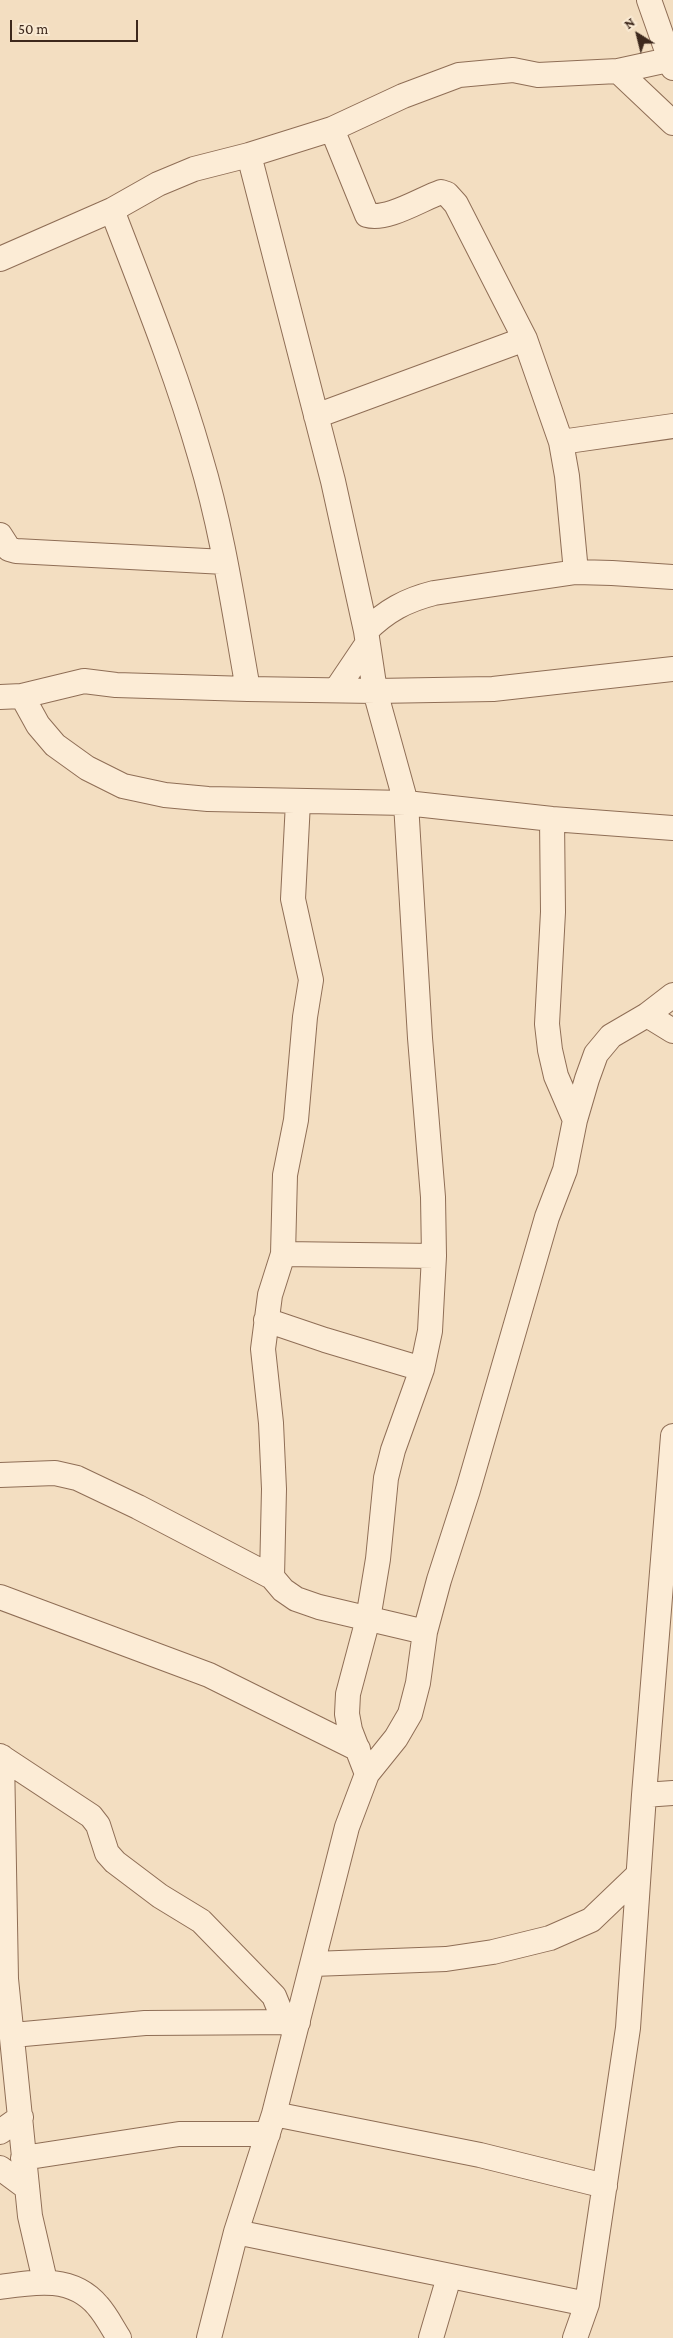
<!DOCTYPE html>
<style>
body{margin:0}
#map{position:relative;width:673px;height:2338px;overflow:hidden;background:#f3dec1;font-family:"Crimson Pro",serif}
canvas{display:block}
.north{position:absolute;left:613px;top:10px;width:50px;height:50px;-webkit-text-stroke:4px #f9e9d2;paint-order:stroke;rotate:324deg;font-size:14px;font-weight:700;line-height:20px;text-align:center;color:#3d281c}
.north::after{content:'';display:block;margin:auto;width:18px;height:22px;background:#3d281c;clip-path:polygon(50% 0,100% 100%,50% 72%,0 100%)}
.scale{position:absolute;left:10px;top:20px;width:128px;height:22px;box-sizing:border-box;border:2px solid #3d281c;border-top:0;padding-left:6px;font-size:15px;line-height:18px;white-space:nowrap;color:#3d281c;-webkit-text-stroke:4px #f9e9d2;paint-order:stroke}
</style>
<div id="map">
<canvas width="673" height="2338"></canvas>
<div class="north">N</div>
<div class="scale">50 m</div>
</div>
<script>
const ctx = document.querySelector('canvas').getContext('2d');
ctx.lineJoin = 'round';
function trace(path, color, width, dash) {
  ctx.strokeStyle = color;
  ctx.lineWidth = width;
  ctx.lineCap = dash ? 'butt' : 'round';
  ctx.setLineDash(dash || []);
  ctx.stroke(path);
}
const minor = new Path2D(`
 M649,0L673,68
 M618,71L673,123
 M332,129L367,215C387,221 421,199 441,192L447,194L456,204L525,339L561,442L567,476L576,572
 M249,155L333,481L366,631L375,691L406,803L420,1038L433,1197L434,1256L430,1331L422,1369L393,1450L386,1478L378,1559L368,1619L348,1694L347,1714L350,1730L367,1774
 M112,210C143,291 176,372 200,456C223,532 234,611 248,689
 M0,259L112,210L158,184L194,169L249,155L332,129L403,96L459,75L513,70L538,75L618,71L673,59
 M316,416L525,339
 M561,442L673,426
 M0,535L9,549L16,551L225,562
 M366,631C386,611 406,600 434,593L576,572L612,573L673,577
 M336,690L367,644
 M22,696L38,725L55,745L87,768L123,786L165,795L208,799L406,803L552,819L673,828
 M0,697L22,696L84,681L116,685L248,689L375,691L493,689L673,669
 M552,819L553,912L547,1024L550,1050L556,1076L575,1120
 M647,1015L673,1031
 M283,1254L434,1256
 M266,1320L325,1340L422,1369
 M0,1475L55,1473L77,1478L138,1507L272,1577L283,1590L296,1599L319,1607L425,1632
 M272,1577L274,1489L271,1423L263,1349L270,1295L283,1254L285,1175L296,1120L305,1017L311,980L293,899L298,802
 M0,1597L209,1675L358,1749
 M0,1756L91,1816L98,1825L107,1853L115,1862L160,1896L201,1921L274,1996L285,2023
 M2,1757L6,1979L30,2216L45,2281
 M644,1795L673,1793
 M313,1964L446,1959L493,1952L550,1938L591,1920L638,1875
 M13,2035L145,2023L298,2022
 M274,2114L480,2155L605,2186
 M0,2132L21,2117
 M23,2158L179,2134H268
 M0,2168L26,2187
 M236,2232L587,2304
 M0,2287C34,2282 72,2275 98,2306C106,2315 112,2327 119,2338
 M209,2338L236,2232L274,2114L347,1827L367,1774L396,1738L410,1714L418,1683L425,1632L439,1580L468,1490L547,1217L565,1170L575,1120L587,1079L596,1054L611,1036L647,1015L673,995
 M431,2338L449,2277
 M575,2338L587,2304L628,2028L644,1795L673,1436`);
trace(minor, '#8f6e56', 26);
trace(minor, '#fcecd6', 24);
</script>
